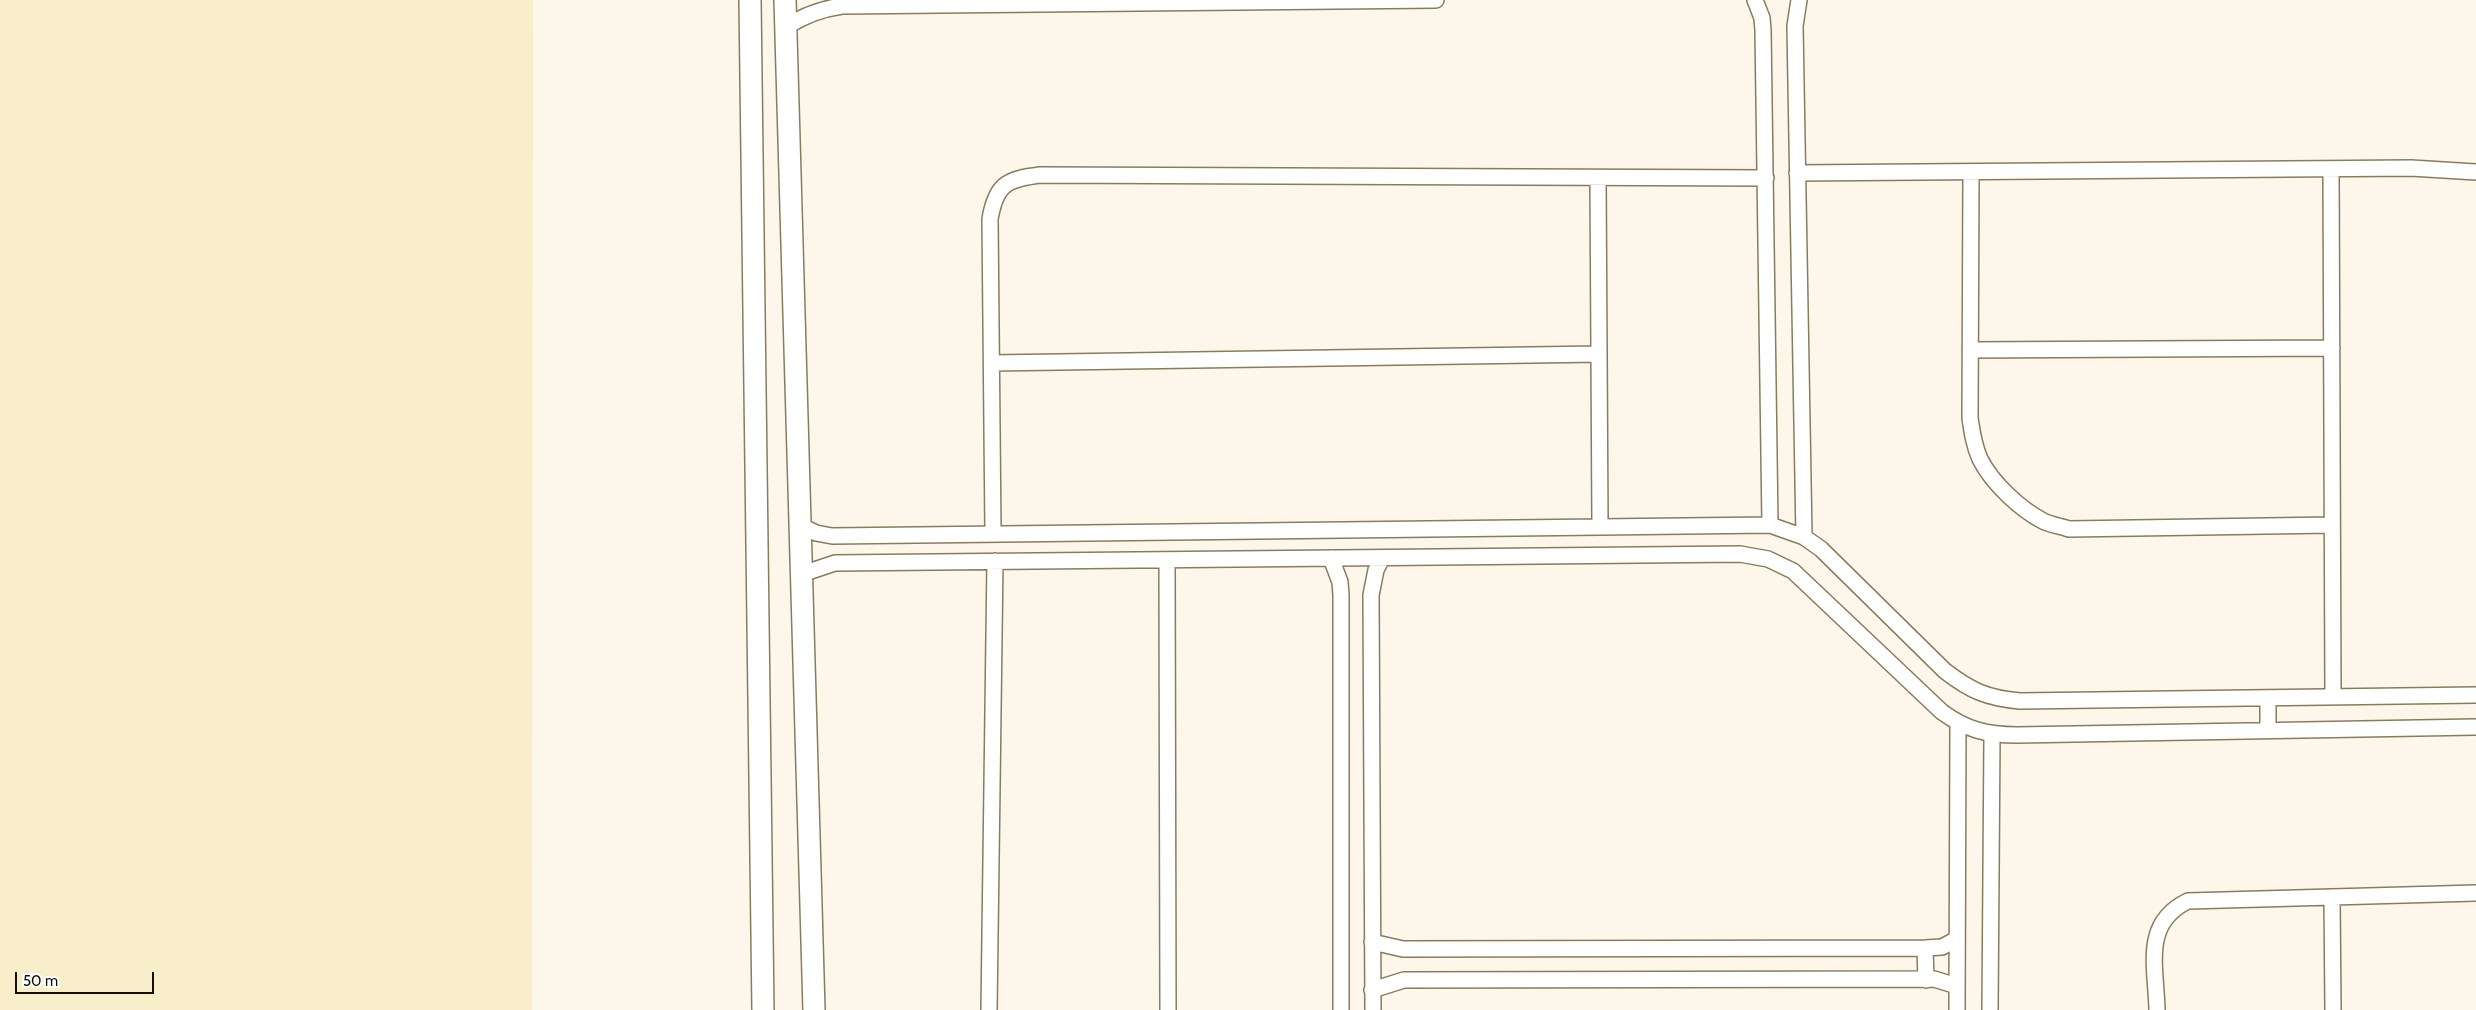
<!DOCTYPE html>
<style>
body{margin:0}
#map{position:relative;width:2476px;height:1010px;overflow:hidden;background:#fdf7eb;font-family:Cabin,sans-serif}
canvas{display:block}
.scale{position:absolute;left:15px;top:972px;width:139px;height:22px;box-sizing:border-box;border:2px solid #151005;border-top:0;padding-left:6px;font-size:15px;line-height:18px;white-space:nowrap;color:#151005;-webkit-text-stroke:4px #fff;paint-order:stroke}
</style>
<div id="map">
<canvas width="2476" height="1010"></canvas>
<div class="scale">50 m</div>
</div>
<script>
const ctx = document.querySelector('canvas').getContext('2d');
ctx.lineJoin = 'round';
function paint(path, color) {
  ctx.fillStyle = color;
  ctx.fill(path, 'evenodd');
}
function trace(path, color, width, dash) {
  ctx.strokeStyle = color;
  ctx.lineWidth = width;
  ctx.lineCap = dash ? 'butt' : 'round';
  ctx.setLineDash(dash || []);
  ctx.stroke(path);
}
const sand = new Path2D(`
 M0,0H533L532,1010H0Z`);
const street = new Path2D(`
 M1755,0L1762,18L1763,30L1770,525
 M1799,0L1795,26L1804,537
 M786,27C804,15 820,9 842,6L1436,0
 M2331,169L2333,697
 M1971,172L1970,418C1972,432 1974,446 1980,459C1992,483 2020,509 2043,521C2051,525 2061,526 2069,529L2332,525
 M1797,173L2411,168L2476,172
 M1598,178L1600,526
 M1970,350L2332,348
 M992,363L1599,354
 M801,526L816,533L832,536L1770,525L1804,537L1821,549L1945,671C1971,691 1987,698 2020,701L2476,695
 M993,533L990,219C996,184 1007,179 1040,175L1766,178
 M1331,558L1340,582L1341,595V1010
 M1167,560L1168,1010
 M802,574L835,563L1740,554L1768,559L1793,571L1942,712C1967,730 1987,735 2017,735L2476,727
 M2268,730V698
 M2332,897L2333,1010
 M1372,942L1403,949L1925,948L1942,947L1957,939
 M1925,948L1926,980
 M1372,990L1404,980L1934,979L1957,986
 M989,1010L995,561
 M1373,1010L1371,595L1376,570L1382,558
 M1957,1010L1958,724
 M1990,1010L1992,735
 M2157,1010C2156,966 2142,923 2188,901L2476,893`);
const secondary = new Path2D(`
 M750,0L763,1010
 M785,0L814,1010`);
paint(sand, '#f8eec9');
trace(street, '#897c5e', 18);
trace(secondary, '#897c5e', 24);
trace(street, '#fff', 15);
trace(secondary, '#fff', 21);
</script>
